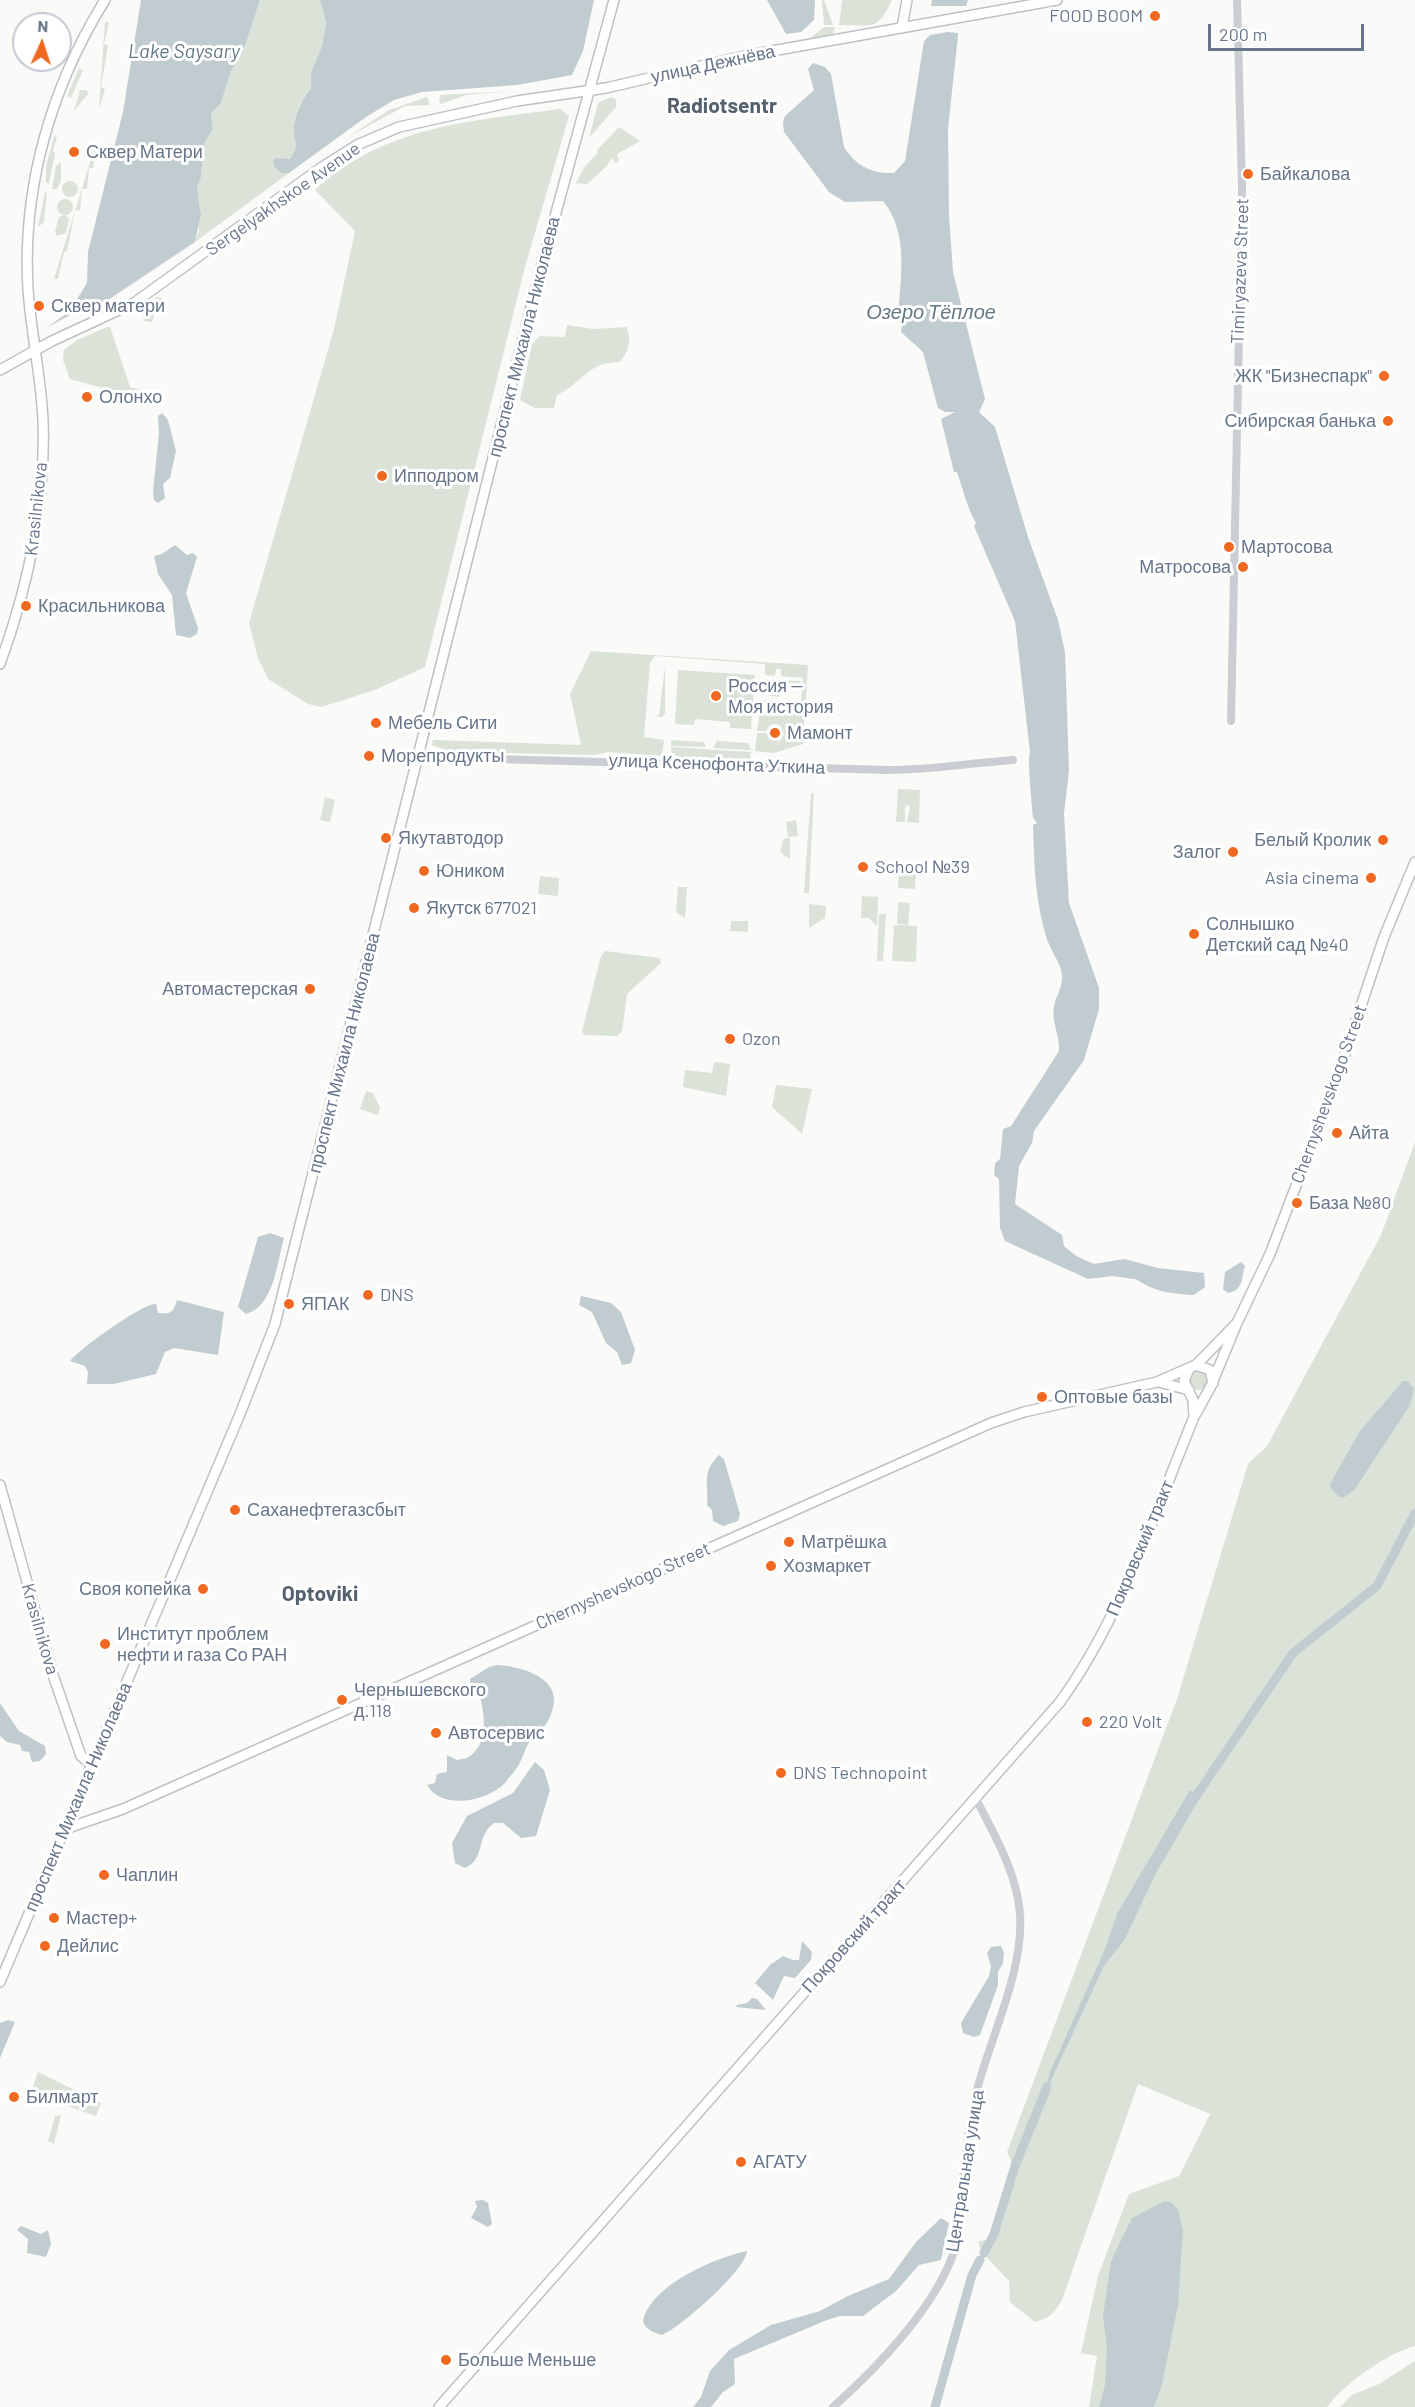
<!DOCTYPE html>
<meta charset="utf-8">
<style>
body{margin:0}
#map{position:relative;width:1415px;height:2407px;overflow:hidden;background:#fafaf8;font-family:Barlow,sans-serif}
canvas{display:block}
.north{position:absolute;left:12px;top:12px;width:60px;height:60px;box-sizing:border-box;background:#fff;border:2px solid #c2c8d1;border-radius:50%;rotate:3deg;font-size:16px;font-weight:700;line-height:24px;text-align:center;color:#67768b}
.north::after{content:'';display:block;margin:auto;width:21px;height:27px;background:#f16921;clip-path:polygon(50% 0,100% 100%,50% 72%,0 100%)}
.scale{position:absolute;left:1208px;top:24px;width:156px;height:27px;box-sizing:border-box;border:3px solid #67768b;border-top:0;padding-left:8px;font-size:18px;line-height:21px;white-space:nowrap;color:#67768b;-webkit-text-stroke:4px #fff;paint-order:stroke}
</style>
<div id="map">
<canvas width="1415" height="2407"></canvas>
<div class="north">N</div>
<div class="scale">200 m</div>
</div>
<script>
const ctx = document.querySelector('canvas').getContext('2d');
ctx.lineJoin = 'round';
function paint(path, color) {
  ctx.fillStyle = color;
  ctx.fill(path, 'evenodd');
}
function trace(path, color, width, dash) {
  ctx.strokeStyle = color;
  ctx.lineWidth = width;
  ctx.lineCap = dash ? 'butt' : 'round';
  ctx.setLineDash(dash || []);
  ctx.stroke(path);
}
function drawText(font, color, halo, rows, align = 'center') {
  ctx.font = font + ' Barlow,sans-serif';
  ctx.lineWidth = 6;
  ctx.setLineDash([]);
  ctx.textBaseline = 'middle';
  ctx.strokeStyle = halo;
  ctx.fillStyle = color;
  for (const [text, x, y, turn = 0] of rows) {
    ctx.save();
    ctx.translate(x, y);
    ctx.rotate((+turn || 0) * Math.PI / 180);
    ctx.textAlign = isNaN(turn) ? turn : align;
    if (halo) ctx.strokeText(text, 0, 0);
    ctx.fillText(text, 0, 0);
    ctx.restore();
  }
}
const green = new Path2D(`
 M260,0H320L326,23L322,46L311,72V89C302,96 293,119 294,130C295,140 297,145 294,155L284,161L281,173H289L195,242L199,231L200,207L197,188L201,177L204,144L213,129L211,113L221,103L231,71L244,49Z
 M822,0H824L833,25H824Z
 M842,0H892C877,32 872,25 839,25Z
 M105,22L109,23L104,44L108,45L101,87L105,89L99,109Z
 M824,27H835L832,36L808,40Z
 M79,68L83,70L71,98L67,96Z
 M80,90H87L88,94L74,111Z
 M510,91L466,95L441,104L439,102L440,95Z
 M427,97L430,105L405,106L348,137L389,110Z
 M611,97L616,99V107L589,138L598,103Z
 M560,109L569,116L525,267L425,667L375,690L321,707L308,704L268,679L258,658L249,623L334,329L355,231L315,190C384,126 471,121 560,109Z
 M619,127L640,141L617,154L619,160L616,163L611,158L607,166L587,184L576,183L585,166L598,153L597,150Z
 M54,136L57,137L53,150L55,154L49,183H46V166Z
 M97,145L93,168H89L87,189H82L80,210L75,211L67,251L64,252L58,279H54L95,146Z
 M61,162V180L57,189H52L56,166Z
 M62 189a8 8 0 1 1 16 0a8 8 0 1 1-16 0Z
 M45,192L47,193L44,222L38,227Z
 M57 207a8 8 0 1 1 16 0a8 8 0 1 1-16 0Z
 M65,215L69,219L66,233L57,236L55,232L59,217Z
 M157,297L162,298L164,304L156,311L152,322L144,321L141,307Z
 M567,325L593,329L626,327C633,339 628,352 620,362C587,362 584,382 557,395L554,408H535L520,400L532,344L540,336L565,337Z
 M107,327H110L130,387L152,394L151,401L70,379L63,360L64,350L77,340Z
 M591,651L808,665L803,744L774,753L755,751L757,733H766L770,740L780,741L784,734L781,726C775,722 769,724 766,731H757L761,701L766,700L767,708V700L801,702L803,678L781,676V669H776L775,676L765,675V664L655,656L650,663L644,737L664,740L662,756L607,752L595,755L451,752L432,745L433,740L581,745L570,694Z
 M665,666V713L662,717L654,716L659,715Z
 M678,670L755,675L751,729L730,728V722L695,719L694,725L675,724Z
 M764,679L800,681L799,689L780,688L779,697L760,694L761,681Z
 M671,740L704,742L706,747L671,746Z
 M717,741L748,743L751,750L713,748Z
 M671,747L751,752L750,759L672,757Z
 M898,789L920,790L919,823L907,822L910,806L905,805V822H896Z
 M811,793H814L809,893H804Z
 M325,797L335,800L330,822L320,820Z
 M796,820L798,836L788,837L786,822Z
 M784,838H790V859L780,852Z
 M899,870H916L915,889L898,888Z
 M540,876L559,878L558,896L538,894Z
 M678,887H687L685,918L676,912Z
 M862,896L878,897L877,926L869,918H861Z
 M898,902L910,903L908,925L897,924Z
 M809,904L826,906L825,918L809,928Z
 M879,914H886L883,961H877Z
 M731,921H748V932L730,931Z
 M894,925L917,926L916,962L892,961Z
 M605,951L660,958L661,963L627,994L622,1031L617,1036L585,1035L582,1032L601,956Z
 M714,1062L730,1064L726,1096L683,1087L685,1070L712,1073Z
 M776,1085L812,1089L802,1134L772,1107Z
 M366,1091L373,1093L380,1108L378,1115L360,1109Z
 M1415,1142V2346C1386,2354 1345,2383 1327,2407H1089L1097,2356L1081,2353L1098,2276L1129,2194L1179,2176L1210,2114L1138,2084L1062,2300C1055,2312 1049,2319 1035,2322L1010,2302L1009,2281L981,2251L978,2242L996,2237L1005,2213L1014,2167L1007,2152L1177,1699L1248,1464L1267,1446L1381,1235Z
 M1189 1380a10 10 0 1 1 20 0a10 10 0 1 1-20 0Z
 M38,2072L101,2103L96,2116L31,2093Z
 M61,2115L54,2144L48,2141L55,2116Z
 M1415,2361V2407H1340L1352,2395L1379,2384Z`);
const water = new Path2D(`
 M141,0H260L244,49L231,71L221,103L211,113L213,129L204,144L201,177L197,188L201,215L195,242L108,300L83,308L46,328L69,312L87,283L88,252L123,112Z
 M320,0H594L583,51L572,75L517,85L422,92L394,100L366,117L289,173H281L274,166L273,161L276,158L289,159C300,149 294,141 294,128C294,117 303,96 311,89V72L322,46L326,23Z
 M767,0H815L814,20L801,32L786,34Z
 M932,0H968L966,6H931Z
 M948,32L958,33V36L948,129L949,215L953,272L985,399L979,412L995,427L1028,537L1058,620L1065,652L1069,771L1064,813L1069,903L1099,988V1009L1084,1060L1034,1131L1032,1143L1019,1166L1015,1204L1062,1235L1064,1246L1076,1256L1094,1264L1124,1259L1158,1268L1204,1273L1205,1287L1194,1295C1165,1293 1153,1292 1129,1274L1088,1279L1005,1241L1000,1228L999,1179L994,1175L995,1163L1000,1159L1003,1129L1011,1126L1059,1051C1060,1035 1051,1022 1054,1006C1056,995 1065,985 1061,970C1058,959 1049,948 1046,936C1035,900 1034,863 1033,825L1037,823L1033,818C1032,805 1027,758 1030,752L1015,621L974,526L976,523C967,507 963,489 957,472H954L941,419L955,412H945L938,408L923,352L901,332L902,325L898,320C900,279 910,234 883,201L845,202L829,192L784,132L783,122L785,116L814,90L808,69L813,63L825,67L831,74L844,147C856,166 872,174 894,173L905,161L924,41L930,35Z
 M162,413L168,420L176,451L170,478L163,484L165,498L158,503L154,500L153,491L159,433L158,416Z
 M175,545L187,555L193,553L197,557L186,593L198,628L197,634L190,638L176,635L172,595L158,574L154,556L162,554Z
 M270,1233L284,1238C277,1263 274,1306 246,1314L238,1307L258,1237Z
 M1241,1262L1245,1266C1241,1278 1244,1290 1228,1293L1223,1289L1225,1272Z
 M581,1296L611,1303L621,1312L635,1350L631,1363L622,1365L617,1352L606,1343L592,1312L579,1305Z
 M177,1300L224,1312L218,1355L174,1348L165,1352L156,1374L114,1384H87L88,1372L85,1366L70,1361C78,1350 144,1302 156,1304L158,1313C171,1314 173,1313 177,1300Z
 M1403,1381H1408L1414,1389L1410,1405L1355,1489L1345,1497H1339L1331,1489L1330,1484L1360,1431Z
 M719,1455L724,1459L740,1514L738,1521L723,1526L713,1521L712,1510L707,1505C709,1483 701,1473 719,1455Z
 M497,1665C526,1667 569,1680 549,1719C544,1729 535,1735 528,1744C525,1749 524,1755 521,1760C518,1768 510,1776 505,1783C488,1801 442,1811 427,1785L435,1783L437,1774L447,1772V1755L457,1760L467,1758C488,1745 485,1721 481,1700C479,1692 470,1689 470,1679L489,1667Z
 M0,1703L19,1731L45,1746L46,1754L40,1761L32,1762L29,1752L22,1751L20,1745L7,1742L0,1736Z
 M535,1762L544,1770L550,1790L536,1836L521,1838L503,1823H494C475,1837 486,1859 465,1868L455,1863L452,1843L467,1816L513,1793Z
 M1190,1790L1199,1795L1197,1803L1156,1873L1125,1939L1104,1966L1043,2098L1050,2072L1105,1949L1117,1914Z
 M802,1941L812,1952L811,1960L795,1978L784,1976L773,2000L755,1983L770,1965L783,1956L793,1960H799Z
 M1001,1946L1004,1953L1003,1963L998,1972V1985L980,2035L974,2037L963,2033L961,2023L989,1976L991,1966L987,1953L991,1947Z
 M752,1998L757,1999L766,2010L736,2007L737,2005L747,2003Z
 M8,2020L15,2022L0,2058V2023Z
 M483,2200L488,2203L492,2224L488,2227L471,2218L477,2207L475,2201Z
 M1165,2201L1172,2203L1178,2210L1183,2230L1178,2305L1162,2385L1154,2407H1099L1105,2385L1107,2346L1103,2317L1111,2261L1132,2218Z
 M941,2218L949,2223L941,2260L919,2265L896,2291L863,2316H840L827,2320L734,2359L735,2384L723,2392L711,2407H693L701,2397L710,2371L729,2350L771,2325L820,2311L848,2296L889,2279L916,2242Z
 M21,2226L41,2234L48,2230L51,2244L46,2257L27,2253L28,2239L17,2230Z
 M747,2251C746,2270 680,2328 662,2335C654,2333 647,2330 643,2322C649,2286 714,2258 747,2251Z`);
const canal = new Path2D(`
 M1109,1273L1138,1277`);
const river = new Path2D(`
 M1190,1805L1293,1653L1377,1586L1415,1513
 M984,2253L994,2234L1015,2166L1047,2087
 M935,2407L972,2275L980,2260`);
const minor = new Path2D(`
 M1231,721L1242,187L1237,0
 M419,752L460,758L888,770C930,770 971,763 1013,760
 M833,2407C876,2369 942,2301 956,2244C963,2193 964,2141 977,2090C991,2036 1024,1970 1020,1914C1017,1873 994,1834 976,1799`);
const major = new Path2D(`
 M902,27L907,0
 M0,370L52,341L134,303L322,167L357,145L399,127L517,101L606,88L744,56L1057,0
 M0,664C28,587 46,503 43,420C41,376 31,333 28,289C22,187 51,87 105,0
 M1196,1365L1237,1323L1270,1254L1336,1081L1384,937L1415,862
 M1189,1369L1184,1381L1193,1400L1194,1417
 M1159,1382L1189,1390
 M0,1485L53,1675L81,1756L92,1765
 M65,1829L123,1809L991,1423L1024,1412L1157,1382L1196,1365L1210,1370L1213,1383
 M0,1982L240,1414L275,1324L539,275L614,0
 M439,2407L1060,1702C1122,1616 1154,1514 1194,1417L1211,1386L1237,1323`);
const markers = [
 [1155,16,6,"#f16921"],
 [74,152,6,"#f16921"],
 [1248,174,6,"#f16921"],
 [39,306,6,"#f16921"],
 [1384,376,6,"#f16921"],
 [87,397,6,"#f16921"],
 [1388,421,6,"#f16921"],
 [382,476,6,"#f16921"],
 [1229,547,6,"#f16921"],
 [1243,567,6,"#f16921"],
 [26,606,6,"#f16921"],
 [716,696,6,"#f16921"],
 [376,723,6,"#f16921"],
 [775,733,6,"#f16921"],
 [369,756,6,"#f16921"],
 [386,838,6,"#f16921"],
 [1383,840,6,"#f16921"],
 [1233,852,6,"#f16921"],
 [863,867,6,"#f16921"],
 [424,871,6,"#f16921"],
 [1371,878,6,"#f16921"],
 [414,908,6,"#f16921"],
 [1194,934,6,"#f16921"],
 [310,989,6,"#f16921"],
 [730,1039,6,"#f16921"],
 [1337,1133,6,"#f16921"],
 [1297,1203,6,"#f16921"],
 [368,1295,6,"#f16921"],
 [289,1304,6,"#f16921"],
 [1042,1397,6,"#f16921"],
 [235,1510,6,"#f16921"],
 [789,1542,6,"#f16921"],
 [771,1566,6,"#f16921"],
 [203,1589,6,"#f16921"],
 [105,1644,6,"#f16921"],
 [342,1700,6,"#f16921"],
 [1087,1722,6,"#f16921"],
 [436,1733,6,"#f16921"],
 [781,1773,6,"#f16921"],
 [104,1875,6,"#f16921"],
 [54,1918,6,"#f16921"],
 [45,1946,6,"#f16921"],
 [14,2097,6,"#f16921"],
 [741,2162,6,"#f16921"],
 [446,2360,6,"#f16921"]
];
const poiNames = [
 ["FOOD BOOM",1143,16,"right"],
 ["Сквер Матери",86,152],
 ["Байкалова",1260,174],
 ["Сквер матери",51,306],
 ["ЖК \"Бизнеспарк\"",1372,376,"right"],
 ["Олонхо",99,397],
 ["Сибирская банька",1376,421,"right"],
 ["Ипподром",394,476],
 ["Мартосова",1241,547],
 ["Матросова",1231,567,"right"],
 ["Красильникова",38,606],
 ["Россия —",728,686],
 ["Моя история",728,707],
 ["Мебель Сити",388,723],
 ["Мамонт",787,733],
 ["Морепродукты",381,756],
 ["Якутавтодор",398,838],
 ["Белый Кролик",1371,840,"right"],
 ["Залог",1221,852,"right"],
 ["School №39",875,867],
 ["Юником",436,871],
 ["Asia cinema",1359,878,"right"],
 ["Якутск 677021",426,908],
 ["Солнышко",1206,924],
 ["Детский сад №40",1206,945],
 ["Автомастерская",298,989,"right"],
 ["Ozon",742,1039],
 ["Айта",1349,1133],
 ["База №80",1309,1203],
 ["DNS",380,1295],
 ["ЯПАК",301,1304],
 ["Оптовые базы",1054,1397],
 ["Саханефтегазсбыт",247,1510],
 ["Матрёшка",801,1542],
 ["Хозмаркет",783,1566],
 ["Своя копейка",191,1589,"right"],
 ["Институт проблем",117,1634],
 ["нефти и газа Со РАН",117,1655],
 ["Чернышевского",354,1690],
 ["д.118",354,1711],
 ["220 Volt",1099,1722],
 ["Автосервис",448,1733],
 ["DNS Technopoint",793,1773],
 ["Чаплин",116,1875],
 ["Мастер+",66,1918],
 ["Дейлис",57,1946],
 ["Билмарт",26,2097],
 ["АГАТУ",753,2162],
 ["Больше Меньше",458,2360]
];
const streetNames = [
 ["улица Дежнёва",713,64,-12],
 ["Sergelyakhskoe Avenue",283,199,-35],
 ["Timiryazeva Street",1240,271,-88],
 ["проспект Михаила Николаева",524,337,-76],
 ["Krasilnikova",36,509,-84],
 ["улица Ксенофонта Уткина",717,764,2],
 ["проспект Михаила Николаева",344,1053,-76],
 ["Chernyshevskogo Street",1329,1094,-70],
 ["Покровский тракт",1140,1548,-67],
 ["Chernyshevskogo Street",623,1586,-24],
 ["Krasilnikova",40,1629,74],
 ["проспект Михаила Николаева",78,1797,-67],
 ["Покровский тракт",854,1936,-48],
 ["Центральная улица",965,2171,-81]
];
const waterNames = [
 ["Lake Saysary",184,51],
 ["Озеро Тёплое",931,312]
];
const quarterNames = [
 ["Radiotsentr",722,106],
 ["Optoviki",320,1594]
];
paint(green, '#dbe2d8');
paint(water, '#c1ccd1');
trace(canal, '#c1ccd1', 5);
trace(river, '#c1ccd1', 9);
trace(major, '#bdc0c5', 12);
trace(minor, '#cacdd1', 8);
trace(major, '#fff', 9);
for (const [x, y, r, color] of markers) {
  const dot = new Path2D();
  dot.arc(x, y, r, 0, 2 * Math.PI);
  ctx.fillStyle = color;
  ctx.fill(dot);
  trace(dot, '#fff', 2);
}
drawText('18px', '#67768b', '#fff', poiNames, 'left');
drawText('18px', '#67768b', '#fff', streetNames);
drawText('italic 20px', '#637885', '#fff', waterNames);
drawText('bold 21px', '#55616f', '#fff', quarterNames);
</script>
